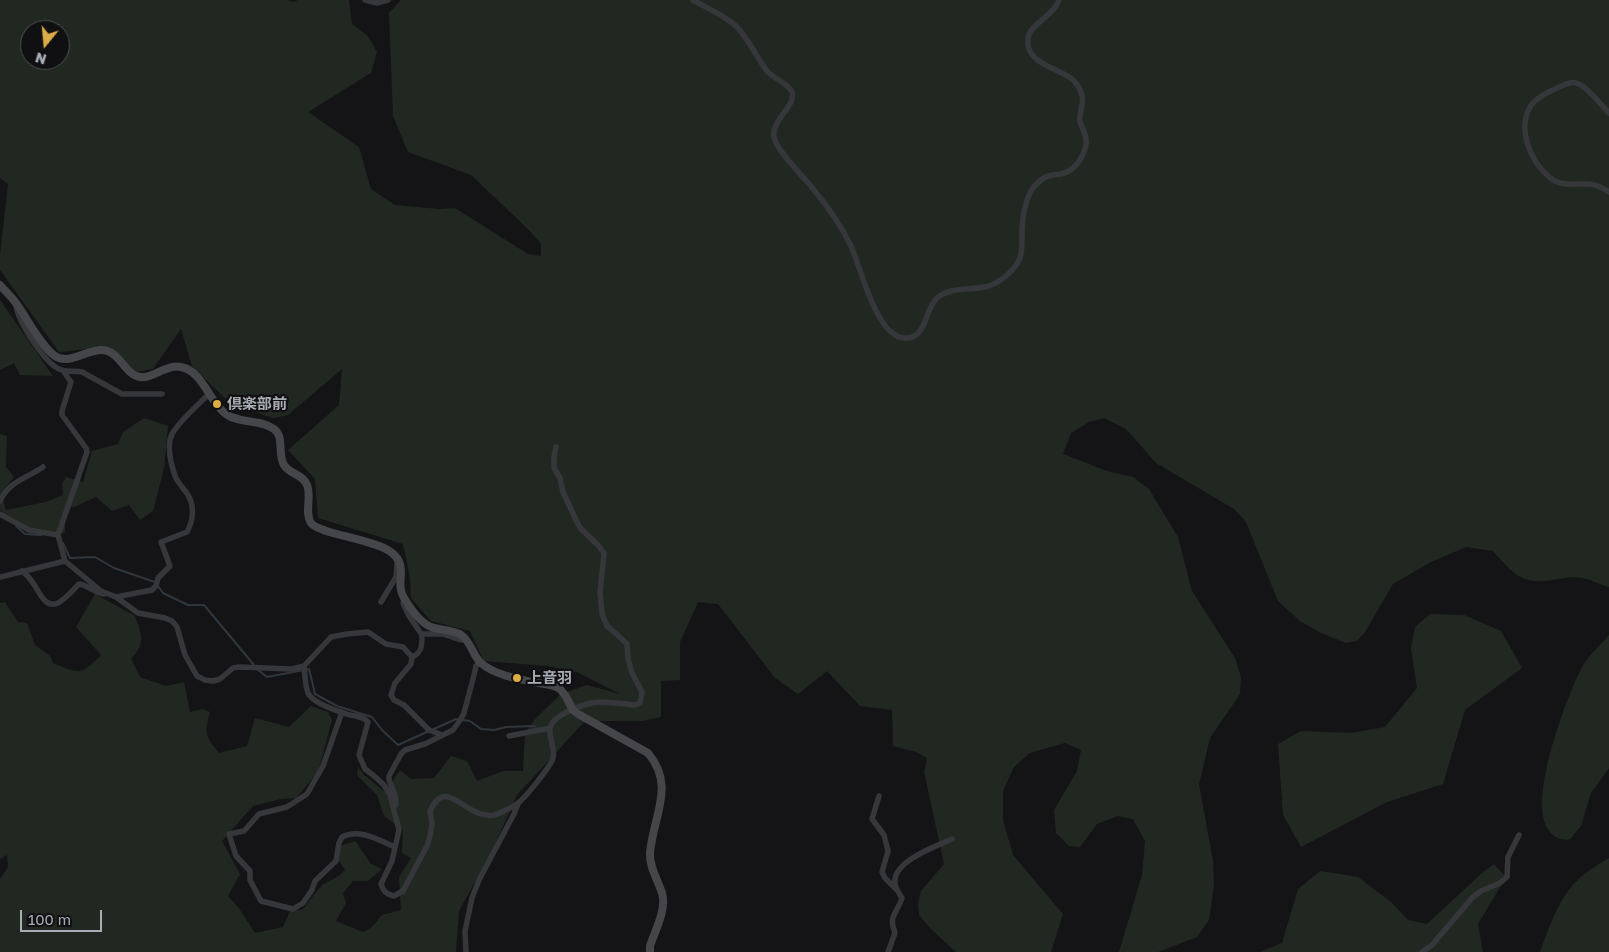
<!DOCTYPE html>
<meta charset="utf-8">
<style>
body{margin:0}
#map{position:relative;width:1609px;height:952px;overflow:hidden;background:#141416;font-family:"Golos Text",sans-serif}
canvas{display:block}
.north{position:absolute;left:20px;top:20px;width:50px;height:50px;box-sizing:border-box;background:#100f11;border:1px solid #4d4e52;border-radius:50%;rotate:197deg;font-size:14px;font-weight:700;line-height:20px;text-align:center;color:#a8acb4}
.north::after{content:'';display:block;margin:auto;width:18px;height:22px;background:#dbac47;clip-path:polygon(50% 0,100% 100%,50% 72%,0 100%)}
.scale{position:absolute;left:20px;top:910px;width:82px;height:22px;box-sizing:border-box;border:2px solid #a8acb4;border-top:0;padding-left:6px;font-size:15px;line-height:18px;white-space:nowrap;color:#a8acb4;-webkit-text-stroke:4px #100f11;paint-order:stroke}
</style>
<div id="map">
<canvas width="1609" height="952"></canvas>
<div class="north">N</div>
<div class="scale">100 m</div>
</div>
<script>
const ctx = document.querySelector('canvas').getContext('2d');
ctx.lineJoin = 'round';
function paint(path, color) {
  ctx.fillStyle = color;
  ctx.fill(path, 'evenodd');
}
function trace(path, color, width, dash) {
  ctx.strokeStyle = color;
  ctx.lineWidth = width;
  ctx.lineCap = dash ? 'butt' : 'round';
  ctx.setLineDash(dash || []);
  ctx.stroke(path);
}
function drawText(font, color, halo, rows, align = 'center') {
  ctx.font = font + ' "Golos Text","Noto Sans JP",sans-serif';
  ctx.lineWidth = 4.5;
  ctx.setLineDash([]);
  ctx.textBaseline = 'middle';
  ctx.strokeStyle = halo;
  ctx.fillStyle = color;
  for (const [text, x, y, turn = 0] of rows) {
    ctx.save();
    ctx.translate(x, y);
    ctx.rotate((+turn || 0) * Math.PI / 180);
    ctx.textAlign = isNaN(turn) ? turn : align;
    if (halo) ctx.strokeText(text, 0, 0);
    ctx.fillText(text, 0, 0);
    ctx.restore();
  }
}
const green = new Path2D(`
 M0,0H286L294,2L298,0H349L352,24L368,36L377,52L371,73L308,112L359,147L371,189L395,205L439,209L455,208L528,254L541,256V244L529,230L471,175L408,152L393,116L389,13L401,0H1609V587C1600,585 1592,580 1583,578C1573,576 1562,578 1552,580C1520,585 1512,572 1493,551L1466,547L1431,562L1393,584L1365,632L1357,641L1346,643L1321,633L1300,621L1278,601L1246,522L1234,509L1156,463L1126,429L1104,418L1089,422L1071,433L1063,454L1107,471L1133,477L1149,489L1178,537L1192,591L1235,658L1241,677L1240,694L1210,738L1199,784L1213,861L1214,886L1209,920L1197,937L1158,952H1119L1142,875L1145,841L1133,819L1118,816L1097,824L1080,847L1069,846L1056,833L1054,810L1077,771L1081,750L1065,743L1030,753L1014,767L1003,791V820L1013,855L1063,914L1051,952H956L930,928L919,915L918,904L921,891L944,864L924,772L927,758L916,752L893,746L892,710L860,706L827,671L798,694L775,678L718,604L698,602L680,642V680L661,681V717L643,721H585L517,795L492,851L459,911L456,952H0V879L8,867L7,855L0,859V603L5,602L18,622L27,623L35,645L50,656L53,663C79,674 81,676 101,655L76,627L95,594L135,616C142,637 146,642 131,659L140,677L166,686L184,682L190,712L203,709L210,712C204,734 205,735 219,753L247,746L255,718L289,727L311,706L328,712L332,720L318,772L296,798L281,799L253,806L222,841L240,874L228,896L238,907L255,933L283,927L290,911L302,910L322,885L339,876L345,870L338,859L340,846L355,841L371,864L382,869L368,881H353L343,893L346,903L336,921L363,932L372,927L382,915L401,910L399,877L411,858L402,853L403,830L384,816L377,795L357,775L358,767L364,775L385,792L400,770L411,779L434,778L451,756L467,761L477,781L503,771H523L525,733L536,718L561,694L587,685L620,694L577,672L548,666L484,661L470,631L431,621L411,598L410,578L403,544L318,518L315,479L288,450L339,405L342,369L288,415L273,418L231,404L192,366L181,329L153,369L135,372L109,347L59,352L0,270V255L8,184L0,178ZM30,30H60V60H30Z
 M0,300L53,376L20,375L14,363L0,370Z
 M144,418L168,426L164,468L153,511L140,520L129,505L112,511L96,497L74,507L65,508V533L32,529L0,510V434L7,436L6,467L14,477L1,493L6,510L46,502L63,495L62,484L66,477L83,482L92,451L118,444L123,432Z
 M1430,614L1464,615L1501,631L1522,668L1465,710L1443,784L1387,802L1301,847L1283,815L1278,744L1301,731L1351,733L1385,727L1417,688L1411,648L1415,627Z
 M1609,635V768L1591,793L1581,826L1570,839C1560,841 1553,837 1548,829C1528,799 1565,702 1580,671C1586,658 1599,646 1609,635Z
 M1609,858V952H1540C1550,925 1560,894 1583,875C1591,869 1600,863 1609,858Z
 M1494,864L1506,877L1478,924L1483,952H1260L1282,943L1298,889L1320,871L1358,877L1391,902L1408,920L1427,924L1482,873Z`);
const stream = new Path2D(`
 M16,526L25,534L41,535
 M63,543L70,558L95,557L114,568L155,582L163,593L188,605H204L254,665
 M257,669L267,677L309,669L315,694L337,706L372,717L382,730L398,745L429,731
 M434,729L456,719L470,721L481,729L494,730L506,727L535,726`);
const street = new Path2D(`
 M365,0L377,3L388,0
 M693,0C707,8 724,15 736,26C749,39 756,57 767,71C774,79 788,83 792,92C797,105 771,120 774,137C776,150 801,174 810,185C826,204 840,223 851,246C861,268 876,336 904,338C927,340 924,310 937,298C950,287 969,290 985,287C999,284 1018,269 1021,254C1022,248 1022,241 1022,236C1022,221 1024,204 1031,191C1035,184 1044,176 1052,175C1055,174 1059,175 1061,174C1075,171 1084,157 1086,144C1088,136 1082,129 1080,122C1078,109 1088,102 1078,86C1067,67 1025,68 1028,39C1029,24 1054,16 1059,0
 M1609,113C1601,105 1588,88 1579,84C1571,80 1565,85 1557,88C1548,92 1535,98 1530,107C1517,130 1531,161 1548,176C1561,188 1573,183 1588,184C1596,184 1603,188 1609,192
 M16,306C19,323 44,362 59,369C67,373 74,370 82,372L122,394H162
 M0,501C8,482 27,478 43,467
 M0,514L29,530L58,535L65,561L101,591L116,597L138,613L165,618L172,621L177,627L185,655L197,676L205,680L213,681L220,679L233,668L239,667L292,669L304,666L331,637L347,634L368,632L386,644L403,647L412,657
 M58,535L87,452L86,448L62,415V411L71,382L64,372
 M22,571C26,574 30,578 33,583C39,591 45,609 58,603C66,599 73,590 79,584C89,585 95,594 104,594
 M0,577L65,561
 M116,597L152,590L156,586L158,578L170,566L161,542L187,532C193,521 195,507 188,495C184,489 178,483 175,476C171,464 166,446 172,434C181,419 197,406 209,394
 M381,602L396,577L397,563
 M403,603L409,616L422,635
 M304,666C305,674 305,685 308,693C313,704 340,712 350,715C357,716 364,717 368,722L359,755L365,769L373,775L384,785L390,795L399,830L392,861L381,884C383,891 386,894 394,896L403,891L427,846L430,836L432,824L430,811C447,774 465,820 494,815C498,814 504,811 508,809C511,808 515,806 518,803C525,798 551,766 553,758C556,748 548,737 550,728C553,715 579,706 591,703C604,701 621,703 634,705L640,703L642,692L632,673L628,659L627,644L622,639L607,626L602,614L600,593L604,553L599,546L581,529L577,522L563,492L560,478L554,468V457L556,447
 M342,712L323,766L307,794L287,807L259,814L244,831L229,834L236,856L250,871V880L261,901L293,909L303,903L312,890L315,881L336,861L339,843L342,837C359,828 379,840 395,847
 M442,735L429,730L404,705L394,700L391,695L395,683L411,664L412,657C422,653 422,645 422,635L424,634H443L461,640L465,639
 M509,736L550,728
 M879,796L872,819L884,835L888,851L882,872L885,878L896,889
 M396,805L395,795L389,780V776L401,754L405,750L425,744L453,730L461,719L464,713L473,679L476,666L480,662
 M466,952L465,931L472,898L479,880L514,814L518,804
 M888,952L895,933C888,915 897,914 902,898C899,893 895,888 895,883C892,862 936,846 952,839
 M1422,952L1432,945L1472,898L1481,891L1500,883L1507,877L1508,857L1519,835`);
const secondary = new Path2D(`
 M0,285C6,292 13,298 18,306C28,320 41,346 55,356C68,365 85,351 100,350C120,349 124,375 140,377C152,379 166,364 181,367C203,371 209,402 226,414C239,424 261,419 274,429C285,437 277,454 284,465C289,474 303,474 307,485C312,497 304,512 311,523C319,534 373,539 391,552C410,567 394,581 404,598C410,608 422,625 434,628C442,630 452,630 460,634C471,641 472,654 480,662C496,678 532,681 554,686L560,689L565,695L573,710L578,714L648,753C676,786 653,816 650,853C649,867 658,880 662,893C667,909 655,931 650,946V952`);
const markers = [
 [217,404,5,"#dbac47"],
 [517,678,5,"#dbac47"]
];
const poiNames = [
 ["倶楽部前",227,404],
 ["上音羽",527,678]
];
paint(green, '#212822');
trace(stream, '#2f373d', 2);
trace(street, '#36373a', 5.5);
trace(secondary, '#44464a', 8);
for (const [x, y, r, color] of markers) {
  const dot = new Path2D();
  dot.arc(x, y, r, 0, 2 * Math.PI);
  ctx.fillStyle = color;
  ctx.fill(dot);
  trace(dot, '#100f11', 2);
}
drawText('bold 15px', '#a8acb4', '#100f11', poiNames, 'left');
</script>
